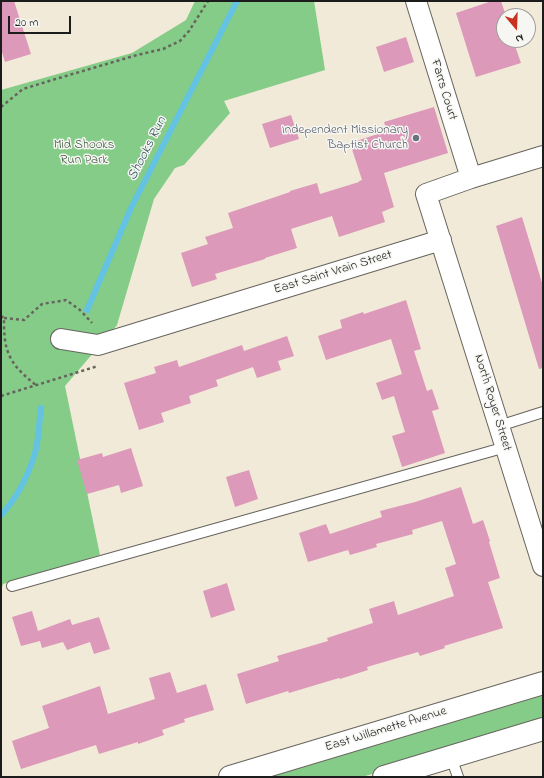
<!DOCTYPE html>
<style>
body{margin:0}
#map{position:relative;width:544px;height:778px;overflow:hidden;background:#f2ead8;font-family:"Indie Flower",sans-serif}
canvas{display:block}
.frame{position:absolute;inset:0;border:2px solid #1c1c1c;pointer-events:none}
.north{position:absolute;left:496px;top:8px;width:40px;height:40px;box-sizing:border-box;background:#f6f6f2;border:1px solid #9f9f9c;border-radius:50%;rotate:161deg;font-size:11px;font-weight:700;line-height:16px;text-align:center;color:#1c1c1c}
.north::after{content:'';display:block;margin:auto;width:14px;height:18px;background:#c8321e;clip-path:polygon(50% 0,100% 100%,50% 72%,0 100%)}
.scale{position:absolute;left:8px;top:16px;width:63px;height:18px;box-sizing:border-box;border:2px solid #1c1c1c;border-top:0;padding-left:5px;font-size:12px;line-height:14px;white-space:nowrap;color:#1c1c1c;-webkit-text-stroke:3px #f6f6f2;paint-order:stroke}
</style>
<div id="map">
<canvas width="544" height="778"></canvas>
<div class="frame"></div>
<div class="north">N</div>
<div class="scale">20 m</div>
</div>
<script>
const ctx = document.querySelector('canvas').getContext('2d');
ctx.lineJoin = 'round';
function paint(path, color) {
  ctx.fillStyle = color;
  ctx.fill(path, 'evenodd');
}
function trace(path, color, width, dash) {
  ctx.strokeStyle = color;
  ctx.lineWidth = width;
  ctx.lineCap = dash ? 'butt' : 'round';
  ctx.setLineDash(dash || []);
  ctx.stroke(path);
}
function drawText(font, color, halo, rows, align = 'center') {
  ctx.font = font + ' "Indie Flower",sans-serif';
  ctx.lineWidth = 3;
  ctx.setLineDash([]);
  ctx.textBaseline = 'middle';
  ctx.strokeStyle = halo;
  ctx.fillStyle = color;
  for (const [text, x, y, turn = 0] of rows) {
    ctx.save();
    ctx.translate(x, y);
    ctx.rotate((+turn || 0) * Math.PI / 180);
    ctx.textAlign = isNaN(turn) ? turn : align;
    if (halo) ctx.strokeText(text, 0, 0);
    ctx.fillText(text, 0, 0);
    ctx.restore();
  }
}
const green = new Path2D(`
 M195,1H314L325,70L224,101L230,113L184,165L175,168L154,199L117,325L65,386L100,555L3,584L1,590V90L132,53L186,20Z
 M543,688V723L362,777H253Z`);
const stream = new Path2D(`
 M87,310L131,208L237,1
 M1,515C17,498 28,476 35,453C39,439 39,422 41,408`);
const building = new Path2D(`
 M1,1H14L31,54L5,62L1,49Z
 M492,1H501L506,16H504V40H513L521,63L476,77L456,13Z
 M406,37L414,62L384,72L376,47Z
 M434,107L448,153L384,173L394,207L382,212L385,222L339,237L332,216L291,229L297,248L265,258V259L215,274L217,279L192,287L181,253L208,244L205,237L233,228L228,213L290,192V191L317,183L320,194L359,182V181L362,180L350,143L387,131L384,122Z
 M291,115L299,139L270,148L262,124Z
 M522,217L543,286V368L539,369L496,226Z
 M406,300L421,349L414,351L427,391L432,389L439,409L432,411L445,453L402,467L392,436L405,432L394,396L382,400L376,383L402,374L391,339L326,360L318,336L342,328L340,320L363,312L364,314Z
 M287,336L294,356L278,361L281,370L257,378L253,367L216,380L218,386L189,396L191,403L161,413L164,422L139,430L124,383L156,373L154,367L177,360L179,367L242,345L244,351Z
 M131,448L143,486L121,493L119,485L87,494L77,460L102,453L103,457Z
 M249,470L258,499L235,507L226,477Z
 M461,487L473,524L483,520L490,541L489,542L500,578L488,582L503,628L444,646L445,648L420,656L418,652L367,667L368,670L340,679L339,678L289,693L288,691L246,704L237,674L279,661L277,656L328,641L327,638L373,623L369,609L394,601L398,615L454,596L445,568L456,564L442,521L412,530L413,534L376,544L377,547L350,555L348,550L308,562L299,533L326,524L330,534L382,517L380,511L415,502Z
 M227,583L235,610L211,618L203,591Z
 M32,611L38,631L70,619L72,625L99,617L110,649L94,654L90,642L67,650L63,642L42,648L40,641L21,646L12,617Z
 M170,672L177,693L206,684L214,710L184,719L185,722L162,730L164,735L138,744V742L99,754L96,745L21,769L12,741L49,728L42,706L100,686L108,714L155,699L149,678Z`);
const path = new Path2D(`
 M1,107L23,89L49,81L137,55L163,49L180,41L189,31L208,1
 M1,316L4,318C4,325 4,333 5,340C8,362 21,373 37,386
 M4,318L24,320L42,304L66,300L80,310L92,323
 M1,396L98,366`);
const service = new Path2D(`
 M499,426L543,412
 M12,586L506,447
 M451,757L458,777`);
const minor = new Path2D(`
 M416,1L471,178
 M543,156L471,178L426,194L543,566
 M61,339L98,345L441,240`);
const tertiary = new Path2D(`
 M230,777L543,683
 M384,777L543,729`);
const markers = [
 [416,138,4,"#6b7280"]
];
const streetNames = [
 ["Farrs Court",443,90,73],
 ["East Saint Vrain Street",333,273,-17],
 ["North Royer Street",492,403,73],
 ["East Willamette Avenue",386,730,-17]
];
const worshipNames = [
 ["Independent Missionary",408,131],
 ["Baptist Church",408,146]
];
const parkNames = [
 ["Mid Shooks",84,146],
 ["Run Park",84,161]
];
const waterNames = [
 ["Shooks Run",148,149,-63]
];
paint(green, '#84cc87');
trace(stream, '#64c2e2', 6);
paint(building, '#dc99b9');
trace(service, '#67645e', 12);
trace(minor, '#67645e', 22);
trace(tertiary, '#67645e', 24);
trace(path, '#67645e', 2.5, [3, 3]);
trace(service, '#fff', 10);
trace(minor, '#fff', 20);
trace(tertiary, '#fff', 22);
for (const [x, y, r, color] of markers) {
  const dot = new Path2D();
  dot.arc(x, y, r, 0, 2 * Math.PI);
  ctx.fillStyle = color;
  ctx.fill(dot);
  trace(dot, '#f6f6f2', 1.5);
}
drawText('13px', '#1c1c1c', '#f6f6f2', streetNames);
drawText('13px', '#5b616d', '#f6f6f2', worshipNames, 'right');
drawText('13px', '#405a41', '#f6f6f2', parkNames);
drawText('italic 14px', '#355661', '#f6f6f2', waterNames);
</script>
